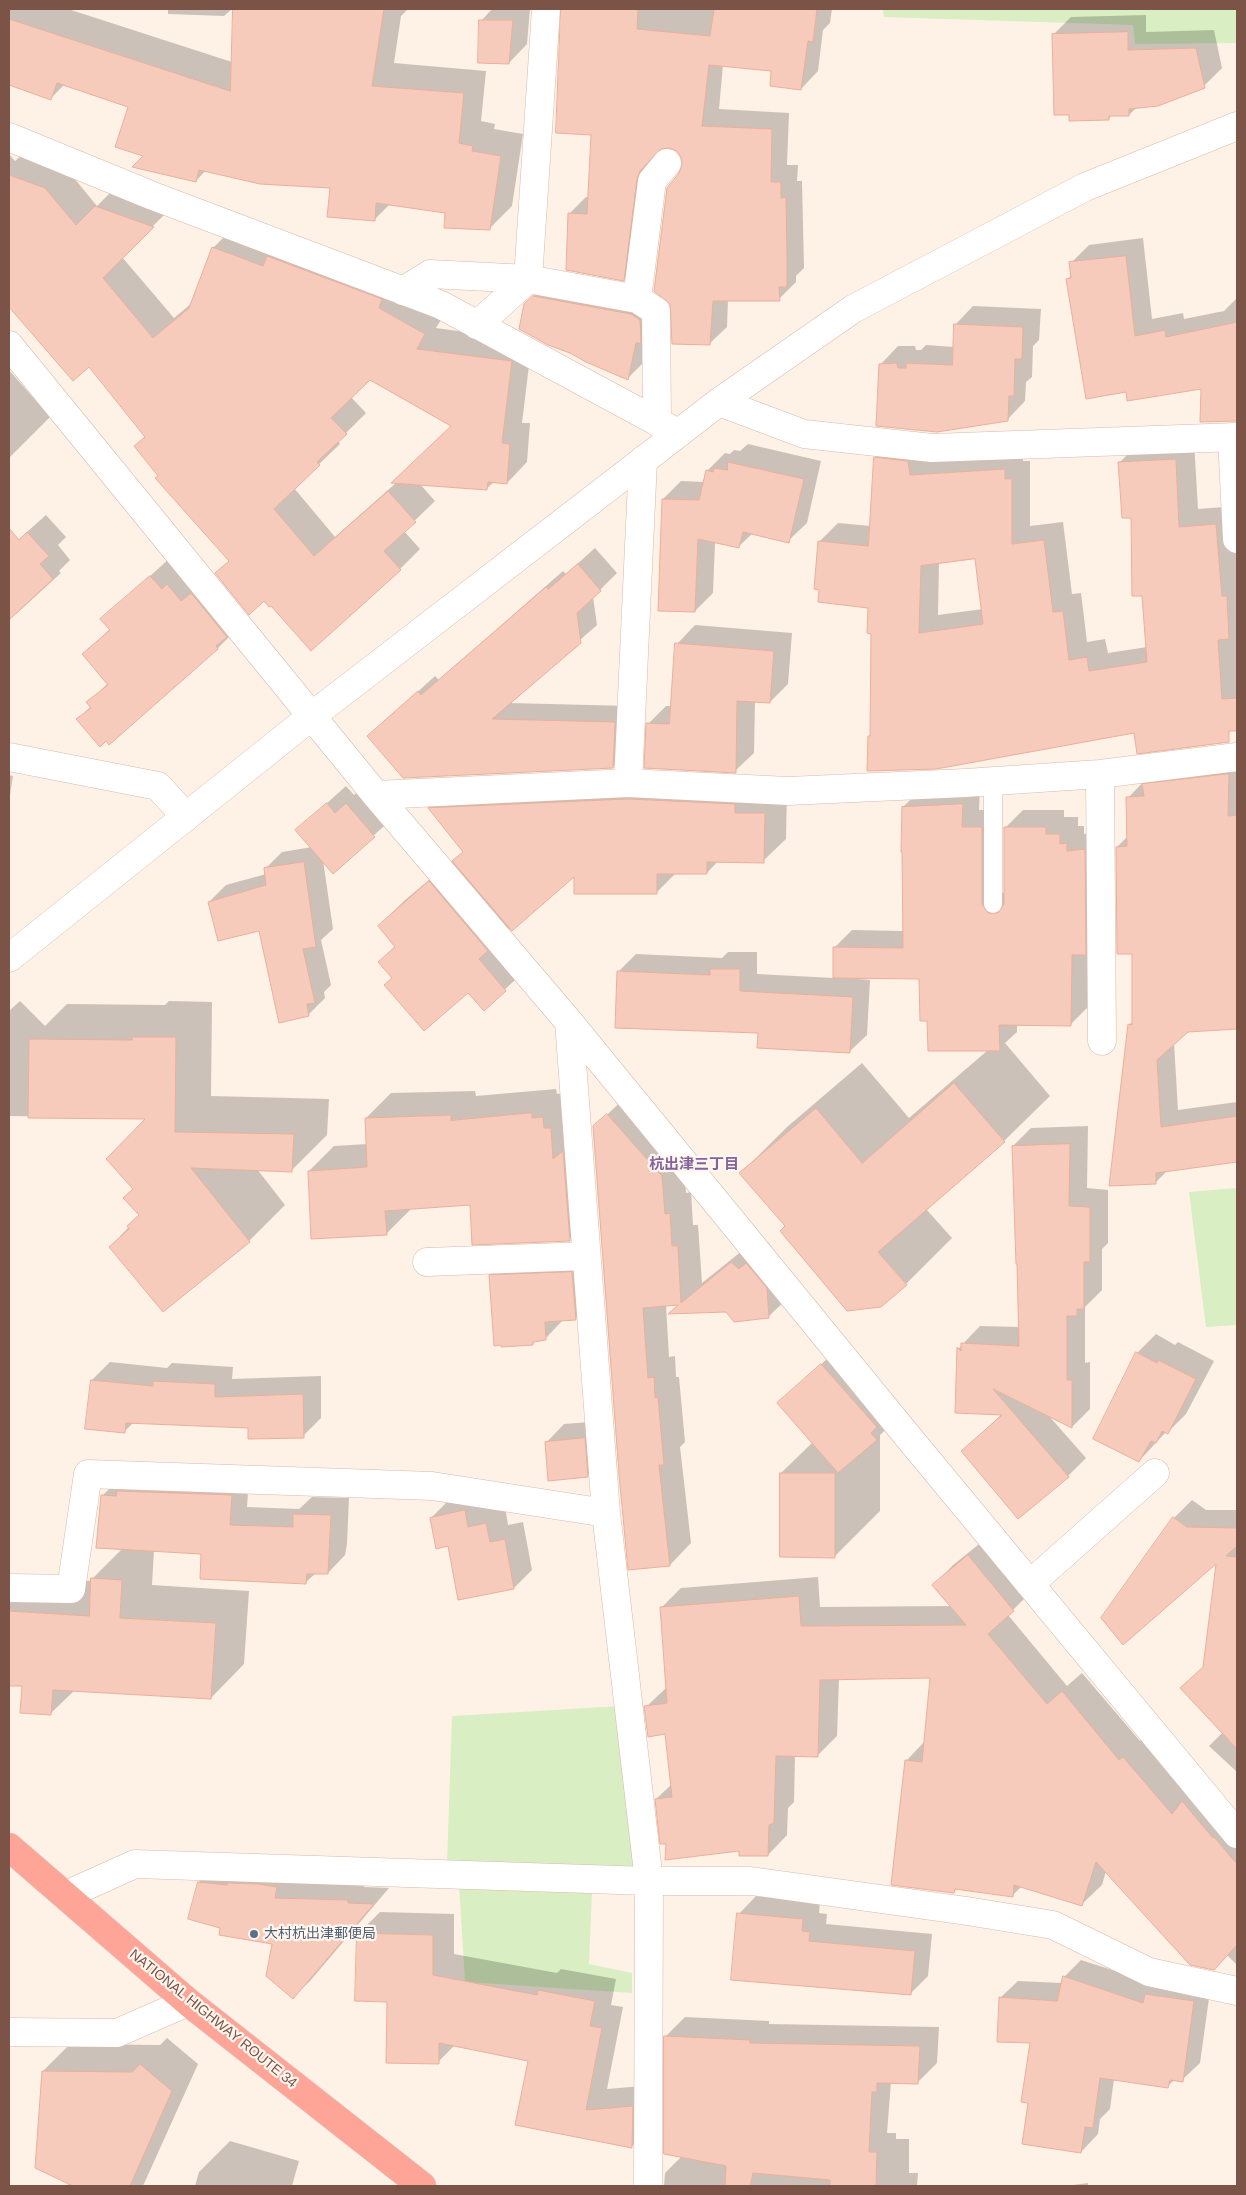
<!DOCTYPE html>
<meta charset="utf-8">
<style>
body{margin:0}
#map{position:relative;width:1246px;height:2195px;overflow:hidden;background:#fef2e6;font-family:Helvetica,sans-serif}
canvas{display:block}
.frame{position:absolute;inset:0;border:10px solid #7b5347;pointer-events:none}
</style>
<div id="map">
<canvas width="1246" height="2195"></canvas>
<div class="frame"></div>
</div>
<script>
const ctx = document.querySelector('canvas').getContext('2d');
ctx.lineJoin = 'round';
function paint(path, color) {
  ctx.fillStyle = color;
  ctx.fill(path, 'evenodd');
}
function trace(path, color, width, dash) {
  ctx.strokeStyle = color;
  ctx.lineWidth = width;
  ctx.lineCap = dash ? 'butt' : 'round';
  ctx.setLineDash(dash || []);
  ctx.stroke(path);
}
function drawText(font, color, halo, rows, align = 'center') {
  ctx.font = font + ' Helvetica,"Noto Sans JP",sans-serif';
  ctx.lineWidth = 4.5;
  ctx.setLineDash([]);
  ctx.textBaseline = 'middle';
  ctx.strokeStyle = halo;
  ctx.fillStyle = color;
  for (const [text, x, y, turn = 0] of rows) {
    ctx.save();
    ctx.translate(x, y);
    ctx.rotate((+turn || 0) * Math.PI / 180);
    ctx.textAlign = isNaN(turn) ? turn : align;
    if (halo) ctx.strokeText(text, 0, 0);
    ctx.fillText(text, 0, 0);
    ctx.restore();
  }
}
const green = new Path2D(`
 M883,9H1237V43L1135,44L1133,25L884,17Z
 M1237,1188V1325L1206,1327L1189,1192Z
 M621,1706L638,1872L447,1864L452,1716Z
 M459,1885L592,1891L589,1964L632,1973V1993L465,1982Z`);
const shadow = new Path2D(`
 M9,9H68L232,62L234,9H408L401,16L394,63L486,71L481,121L495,124L494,129L523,134L512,206L489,229L446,212L390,204L374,220L331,187L206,170L196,181L146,156L130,106L65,84L50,99L9,84Z
 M168,9H232L224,16L168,14Z
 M492,9H530L527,44L509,63L481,21Z
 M563,9H832L830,23L823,30L818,71L801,89L773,70L723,65L719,109L789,113L787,165H798L797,181H802L804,268L796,276V282L779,299L728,300L727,327L709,344L680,174L684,165L683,157L677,150L669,146L662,147L653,160L640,262L623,279L569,214L586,197H589L592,134L557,132Z
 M1146,15V32L1214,30L1222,68L1204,86L1137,107L1129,115H1112L1109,119L1053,35L1071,17Z
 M24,153L65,167L97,206L117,186L173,206L122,257L174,318L192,303L213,248L233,228L445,313L436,328L532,341L522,423H530L527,462L507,483L494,482L486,489L420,484L435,501L404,531L420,549L400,569L271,604L217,573L230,560L135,446L146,436L89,365L62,368L9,305V154L15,161ZM370,378L452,426L394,482H397L335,537L294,488L340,444L338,441L366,413L351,397Z
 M1143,238L1152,319L1183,313L1184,319L1224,311L1237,298V420L1201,421L1202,388L1127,391L1068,279L1072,274L1071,263L1089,245Z
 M543,286L650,296L646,360L628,378L525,305Z
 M973,306L1041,309L1039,340L1033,346L1032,377L1026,382L1025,401L1007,420L880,365L898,346H915L916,350H921L926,345L954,347L955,325Z
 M9,370L50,417L9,458Z
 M893,439L1023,451V461H1030V526L1063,522L1072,594L1081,593L1087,642L1105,639L1108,653L1147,647L1144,594L1132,516L1119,463L1138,444L1194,441L1198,509L1237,506V729L1137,742L1135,732L869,737L871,734L873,633L869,607L820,541L838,523L871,526L875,458ZM976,558L983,609L938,615L939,562Z
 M748,444L821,461L807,523L788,541L753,533L738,547L715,542L713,593L695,611L663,499L681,481L704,482L707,471L725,453L730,454L734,450L740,451Z
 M46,515L66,537L58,545L70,560L59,571L61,573L16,614L9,606V548Z
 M595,548L617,573L593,597L597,625L509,703L631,706L629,750L613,767L369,736L435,676L439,680L563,571L566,574Z
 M169,559L235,631L218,648L78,719L91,706L88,703L108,683L84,654L110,629L102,619Z
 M695,625L792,633L788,684L770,702L755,701L754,753L735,771L648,724L666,706H671L677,644Z
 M1237,761V1028L1187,1031L1174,1043L1178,1110L1237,1102V1161L1168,1170L1155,1183L1129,1025L1134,1020V953L1117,847L1128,836V798L1145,780Z
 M9,775L13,776L9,801Z
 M365,785L393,818L333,872L323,860L333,929L321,940L331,985L324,992L325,998L308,1015L260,930L209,902L226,885L266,874L265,869L282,852L312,847L297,830L346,786L354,795Z
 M452,786L787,791L786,839L763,861H718L707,873L677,872L656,893L575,875L504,934L531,965L484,1009L468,991L393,978L380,962L396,945L379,926L405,900L464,851L430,808Z
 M980,787L979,810H1000L1002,892L1005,894V828L1023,810H1064V817H1078V826H1084V834L1102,832L1088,1007L1071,1024H1017V1032L1005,1043L1050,1096L1004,1141L926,1209L952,1238L906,1284L786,1226L741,1173L787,1127L862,1063L909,1118L988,1050L920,978L860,977L859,979L870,980L867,1035L849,1052L759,1032L619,971L636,954L722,958L728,952H757V974L834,978V948L852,930L904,931L903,807L921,789Z
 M20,1001L45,1026L67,1004L165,1005L169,1001L212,1002L211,1096L329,1099L327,1135L291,1171L257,1169L285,1205L249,1241L110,1247L141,1214L134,1189L148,1118L9,1116V1011Z
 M556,1089L557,1094L567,1093L594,1215L569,1240L471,1204L411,1209L386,1234L309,1171L334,1146L367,1144L366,1118L391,1093L475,1091L476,1096Z
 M629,1094L683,1154L686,1193L691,1192L693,1225H698L702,1283L753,1242L761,1249L768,1242L787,1267L790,1296L768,1317L679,1304L666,1305L669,1357L675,1356L676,1377H679L685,1442L680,1447L691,1543L670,1565L630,1569L594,1127Z
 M1088,1126L1087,1188L1108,1190V1243L1102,1249V1290L1085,1307V1363L1090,1362V1409L1072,1427L1049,1416L1086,1458L1068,1476L963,1451L1003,1413L956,1412L959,1348L980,1326L1020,1327L1013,1146L1031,1128Z
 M590,1255L593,1301L575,1319L563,1320L545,1339L536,1340L533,1344L490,1276L508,1258Z
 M1156,1334L1175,1345L1178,1342L1214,1361L1186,1414L1167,1433L1166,1432L1139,1461L1094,1438L1137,1353Z
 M840,1347L894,1421L880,1435V1511L834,1557L781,1473L813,1442L779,1403Z
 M110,1362L167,1368L172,1363L233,1367L232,1379L321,1376V1418L303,1436L249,1427L134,1422L124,1432L92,1380Z
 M603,1421L605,1457L587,1476L546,1443L564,1424Z
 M249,1477L247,1507L299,1509L312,1497L349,1498L347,1544L345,1555L328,1573H316L306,1582L203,1553L154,1550L152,1585L249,1591L244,1664L211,1698L75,1690L51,1713L23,1685L9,1684V1576L92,1581V1579L123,1548L102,1496L120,1478Z
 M483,1493L486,1509L505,1506L508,1525L523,1522L532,1570L514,1588L459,1599L448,1545L431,1518L449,1500Z
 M1192,1500L1206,1510H1237V1772L1209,1746L1223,1732L1204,1666L1218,1561L1102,1618L1174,1518Z
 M988,1537L1033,1590L1008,1615L1067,1686L1082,1673L1140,1741L1143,1738L1237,1839V1965L1227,1955L1106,1871L1102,1885L1082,1904L1022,1886L1012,1896L957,1888L954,1892L906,1761L925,1741L931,1677L839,1678L837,1736L817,1756L795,1755L794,1802L788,1808L787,1835L768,1855L740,1849L667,1843L656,1799L672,1784L666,1733L646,1707L667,1687L661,1608L681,1588L818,1577L820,1607L952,1606L934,1585L953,1565Z
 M216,1866L364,1884V1887L389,1888L310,1981L293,1997L273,1942L222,1927L199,1882Z
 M756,1896L820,1902L819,1913L827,1914L826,1924L932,1934L928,1976L910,1994L739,1914Z
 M380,1912L454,1914V1954L557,1973L561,1969L616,1979L611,2005L623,2007L607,2089L654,2085V2125L632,2146L517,2124L529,2060L455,2045L438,2062L388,2001L358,1934Z
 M1081,1960L1156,1984H1211L1200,2063L1182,2080L1175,2079L1168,2086L1114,2079L1110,2109L1100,2119L1098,2134L1081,2152L1029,2102L1031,2042L1000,1998L1018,1981L1063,1983L1064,1977Z
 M685,2017L769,2021V2024L939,2027L937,2063L917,2083L891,2082L887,2133H896V2139H909V2173H918L917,2186H664L665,2173L682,2156L665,2037Z
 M167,2038L198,2064L143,2186H67L69,2183L43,2071L70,2044L160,2045Z
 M230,2141L299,2161L292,2186H195L199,2172Z
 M1088,2183V2186H1065Z`);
const building = new Path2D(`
 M233,9H384L372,86L464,93L459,143L473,146L472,151L501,156L490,230L444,228L445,213L376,203L375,221L327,217L330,188L260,184L199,170L196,182L132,167L143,156L115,147L128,107L57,83L51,100L9,85V19L230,91Z
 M561,9H638L637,29L710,36L714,9H817L813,42L808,41L801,90L770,86L771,71L709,65L702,126L772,129L771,182H781V198L786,197L787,255V287H779L780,301H713L710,345L672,344L670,304L654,291L667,188L679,173L682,165L681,157L677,151L669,148L661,149L640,171L637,179L624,281L566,270L568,213L587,214L591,135L556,133Z
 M479,20H513L509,64L478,63Z
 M1128,32V50L1196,48L1205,88L1158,106L1129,109V116H1109V120L1069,121V115H1054L1052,34Z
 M9,175L45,188L76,225L95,206L154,227L103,278L153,338L189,308L212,247L263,266L267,256L382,299L379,308L425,334L417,349L512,361L502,443L510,444L507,484L488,482L487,490L391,483L451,426L370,380L331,418L347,434L317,462L320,465L274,509L314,556L388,491L416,522L384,551L401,570L311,651L271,606L269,607L264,601L249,615L215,573L229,561L155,478L158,476L134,446L145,437L89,367L73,381L9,307Z
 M1126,256L1135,336L1165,330L1166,337L1237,322V421L1200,422L1201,389L1127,401L1126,392L1086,399L1066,279L1071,278L1069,262Z
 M533,296L631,314L640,320L641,343H636L628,380L586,362L570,353L548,345L519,329L524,304Z
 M954,324L1023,327L1022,359H1015L1014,396H1009L1008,421L937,432L876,426L879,364L897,363L898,368H906V363L952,365Z
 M874,457L908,461L910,475L1005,469V479H1012V544L1044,540L1053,612L1063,611L1069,660L1087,657L1089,671L1147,662L1142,596H1132L1131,518H1122L1118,462L1176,459L1179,527L1216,524L1222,596H1227L1229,639L1218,640L1222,699L1237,698V731H1229V742L1137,754L1134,733L936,769L867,771L868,736H870L871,634L867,633L868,608L818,602L819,590L814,589L818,541L868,546ZM975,559L983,624L919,633L921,566Z
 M728,462L804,479L789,543L743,532L739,548L698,539L695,612L658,611L662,499L699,500L706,470L713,472L714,468L727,470Z
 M9,528L19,540L27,532L49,556L40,564L53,579L9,620Z
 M578,564L601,591L577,613L581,643L492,719L615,722L613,768L403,778L367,736L418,691L421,695L546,587L548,589Z
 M150,576L162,589L167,584L181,601L191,593L227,637L216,646L218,649L109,745L106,741L100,747L76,719L91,708L86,702L108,685L82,654L110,630L100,619Z
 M675,643L774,651L770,703L737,701L736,773L644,768L646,723L669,724Z
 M1229,774L1228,816L1237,815V1029L1188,1032L1157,1060L1161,1127L1237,1116V1162L1156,1173V1184L1109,1186L1128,1024L1132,1025V954H1117L1116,847L1127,846L1126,797L1144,796L1142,784Z
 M628,799L735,804V813H765L764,863L707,862V874H657V894H574V877L512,931L452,861L463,852L428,808Z
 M327,803L335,813L346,803L375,837L333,874L295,830Z
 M963,804L962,827H982V904L988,913H998L1004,904V827H1046V834H1060V844L1067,843V851L1085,849L1086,955H1072L1071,1026L999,1025L1000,1051H928L927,1021H920L919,979L833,978V947L903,948L902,852H901L902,807Z
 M304,862L316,947L303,949L315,1003L307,1004L309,1016L279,1023L259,931L218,941L208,902L266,885L264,868Z
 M429,881L488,951L479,959L506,991L484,1011L468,993L424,1031L384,985L392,978L378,962L395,947L378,926Z
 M710,969H740V991L853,997L850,1053L757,1048L758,1033L615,1028L617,971L710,975Z
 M132,1037H176L175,1132L294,1134L292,1172L191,1168L250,1242L163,1312L109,1247L129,1229L127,1226L139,1215L123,1198L133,1189L106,1159L145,1119L28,1118L29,1039L132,1040Z
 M954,1083L1005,1142L878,1252L907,1285L881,1307L847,1311L780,1231L785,1226L739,1173L816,1108L862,1163Z
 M532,1113V1118L543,1117L544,1128H551L553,1159L563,1151L570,1241L472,1245L470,1205L385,1211L387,1235L311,1239L308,1171L367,1167L365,1118L451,1115V1120Z
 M607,1114L662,1176L665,1214L670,1213L672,1246H678L681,1303L731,1262L739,1269L746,1263L767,1288L769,1318L734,1322L726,1312L668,1314L678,1305L643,1308L648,1378L654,1377L655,1398L658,1397L664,1465H659L670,1566L628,1570L619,1474L593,1126Z
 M1070,1144L1069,1206L1090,1207V1262H1084V1309H1077V1316H1067V1380H1072V1428L993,1389L1069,1477L1018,1519L961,1451L1002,1415L955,1413L957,1347L961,1351V1343L1019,1346L1017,1264H1016L1012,1146Z
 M572,1272L576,1320L545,1322L546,1340L533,1342V1345L501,1347V1345L494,1346L489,1275Z
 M1136,1352L1157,1363L1158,1360L1196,1379L1168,1434L1162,1431L1156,1443L1151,1441L1139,1462L1093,1439Z
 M821,1364L877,1427L871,1433L877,1440L838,1473L777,1403Z
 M91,1380L153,1386V1381L215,1384V1397L303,1394L304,1438L248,1439V1428L126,1423L125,1433L85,1429Z
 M585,1438L588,1477L548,1481L545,1442Z
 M780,1473H835V1558L780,1557Z
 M117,1491L232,1495L230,1525L293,1527V1514L331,1515L328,1574H307L306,1584L200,1579L201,1554L96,1548L101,1495L116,1496Z
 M465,1510L468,1527L486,1523L490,1542L505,1539L514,1589L458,1600L448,1546L436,1549L430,1518Z
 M1173,1517L1187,1527L1237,1528V1546L1226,1556L1237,1557V1749L1180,1688L1203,1667L1216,1564L1123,1645L1101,1618Z
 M968,1555L1014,1611L988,1634L1047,1704L1062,1691L1119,1760L1123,1757L1172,1814L1182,1801L1213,1838L1214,1837L1237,1864V1945L1214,1970L1190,1965L1096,1862L1082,1906L1014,1885L1013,1897L955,1889L954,1893L891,1885L905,1760L922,1762L930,1678L820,1680L818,1757L776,1756L774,1823L769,1825L768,1856H739V1851L665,1860L666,1844H660L655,1799L672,1797L665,1734L648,1737L644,1706L667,1703L660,1607L799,1596L801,1626L966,1625L932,1585Z
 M91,1578L122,1580L120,1618L216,1623L211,1699L53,1690L51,1715L20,1713L22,1686H9V1611L89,1616Z
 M198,1882L227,1885L228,1883L258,1884L277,1887L275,1898L348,1900V1903L374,1904L293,1999L266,1976L272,1944L219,1935L220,1928L188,1919Z
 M737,1913L803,1919L802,1931L810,1932L809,1941L915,1951L911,1995L731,1980Z
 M357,1933L433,1935V1975L537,1995L538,1990L595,2001L590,2026L602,2028L586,2110L633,2106L632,2148L515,2125L528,2061L439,2043V2064L386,2063L387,2002L355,2001Z
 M1063,1976L1143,2003L1145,1994L1194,2001L1183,2082L1170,2080L1168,2088L1100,2078L1093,2128L1085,2127L1081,2153L1022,2144L1028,2103L1021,2102L1030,2043L997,2042L999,1997L1057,2001Z
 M664,2036L750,2040V2043L920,2046L918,2084L877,2083V2092H872L869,2152H877L876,2186H830V2180L753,2173L750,2186H725L726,2166L664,2154Z
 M140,2064L172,2091L130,2186H73L35,2168L42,2071L132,2072Z`);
const lane = new Path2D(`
 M993,782V904`);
const street = new Path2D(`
 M9,137L153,196L441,305L678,433
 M403,291L430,274L528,279L546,9
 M637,299L652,181L667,163
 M477,325L528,279L637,299L656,311L657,422
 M9,345L376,795L569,1022L914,1444L1237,1834
 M719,402L804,434L932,448L1237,437
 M1232,437L1237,539
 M9,757L158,786L186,817
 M1100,774L1102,1041
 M628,783L643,460
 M376,795L628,783L788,791L965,783L1100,774L1237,757
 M569,1022L606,1513L649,1881L648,2186
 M427,1262L586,1256
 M1030,1584L1155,1473
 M9,1588L71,1589L88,1474L432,1486L606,1513
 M66,1895L135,1864L649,1881H751L967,1911L1053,1925L1149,1972L1237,1991`);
const secondary = new Path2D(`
 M9,958L313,715L719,402L853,309L1085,187L1237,126
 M9,2032L117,2033L188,2002`);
const highway = new Path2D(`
 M9,1847L188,2002L422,2186`);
const markers = [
 [254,1934,5,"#5c6f8a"]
];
const serviceNames = [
 ["大村杭出津郵便局",264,1934]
];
const streetNames = [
 ["NATIONAL HIGHWAY ROUTE 34",213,2019,39]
];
const neighbourhoodNames = [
 ["杭出津三丁目",694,1165]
];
paint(green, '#d9eec2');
paint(shadow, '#0003');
paint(building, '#f7cbbb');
trace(building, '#ebae99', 1);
trace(lane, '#d4baad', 19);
trace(street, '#d4baad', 29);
trace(secondary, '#dabaac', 29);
trace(highway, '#ddd2cf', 29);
trace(lane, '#fff', 18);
trace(street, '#fff', 28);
trace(secondary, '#fff', 28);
trace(highway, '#fea597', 28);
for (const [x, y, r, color] of markers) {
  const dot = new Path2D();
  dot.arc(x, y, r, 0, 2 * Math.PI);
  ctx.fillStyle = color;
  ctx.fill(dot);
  trace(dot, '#fff6ee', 2);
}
drawText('14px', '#4e5e75', '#fff6ee', serviceNames, 'left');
drawText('14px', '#7b5347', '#fff6ee', streetNames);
drawText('bold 15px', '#83639e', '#fff6ee', neighbourhoodNames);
</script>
